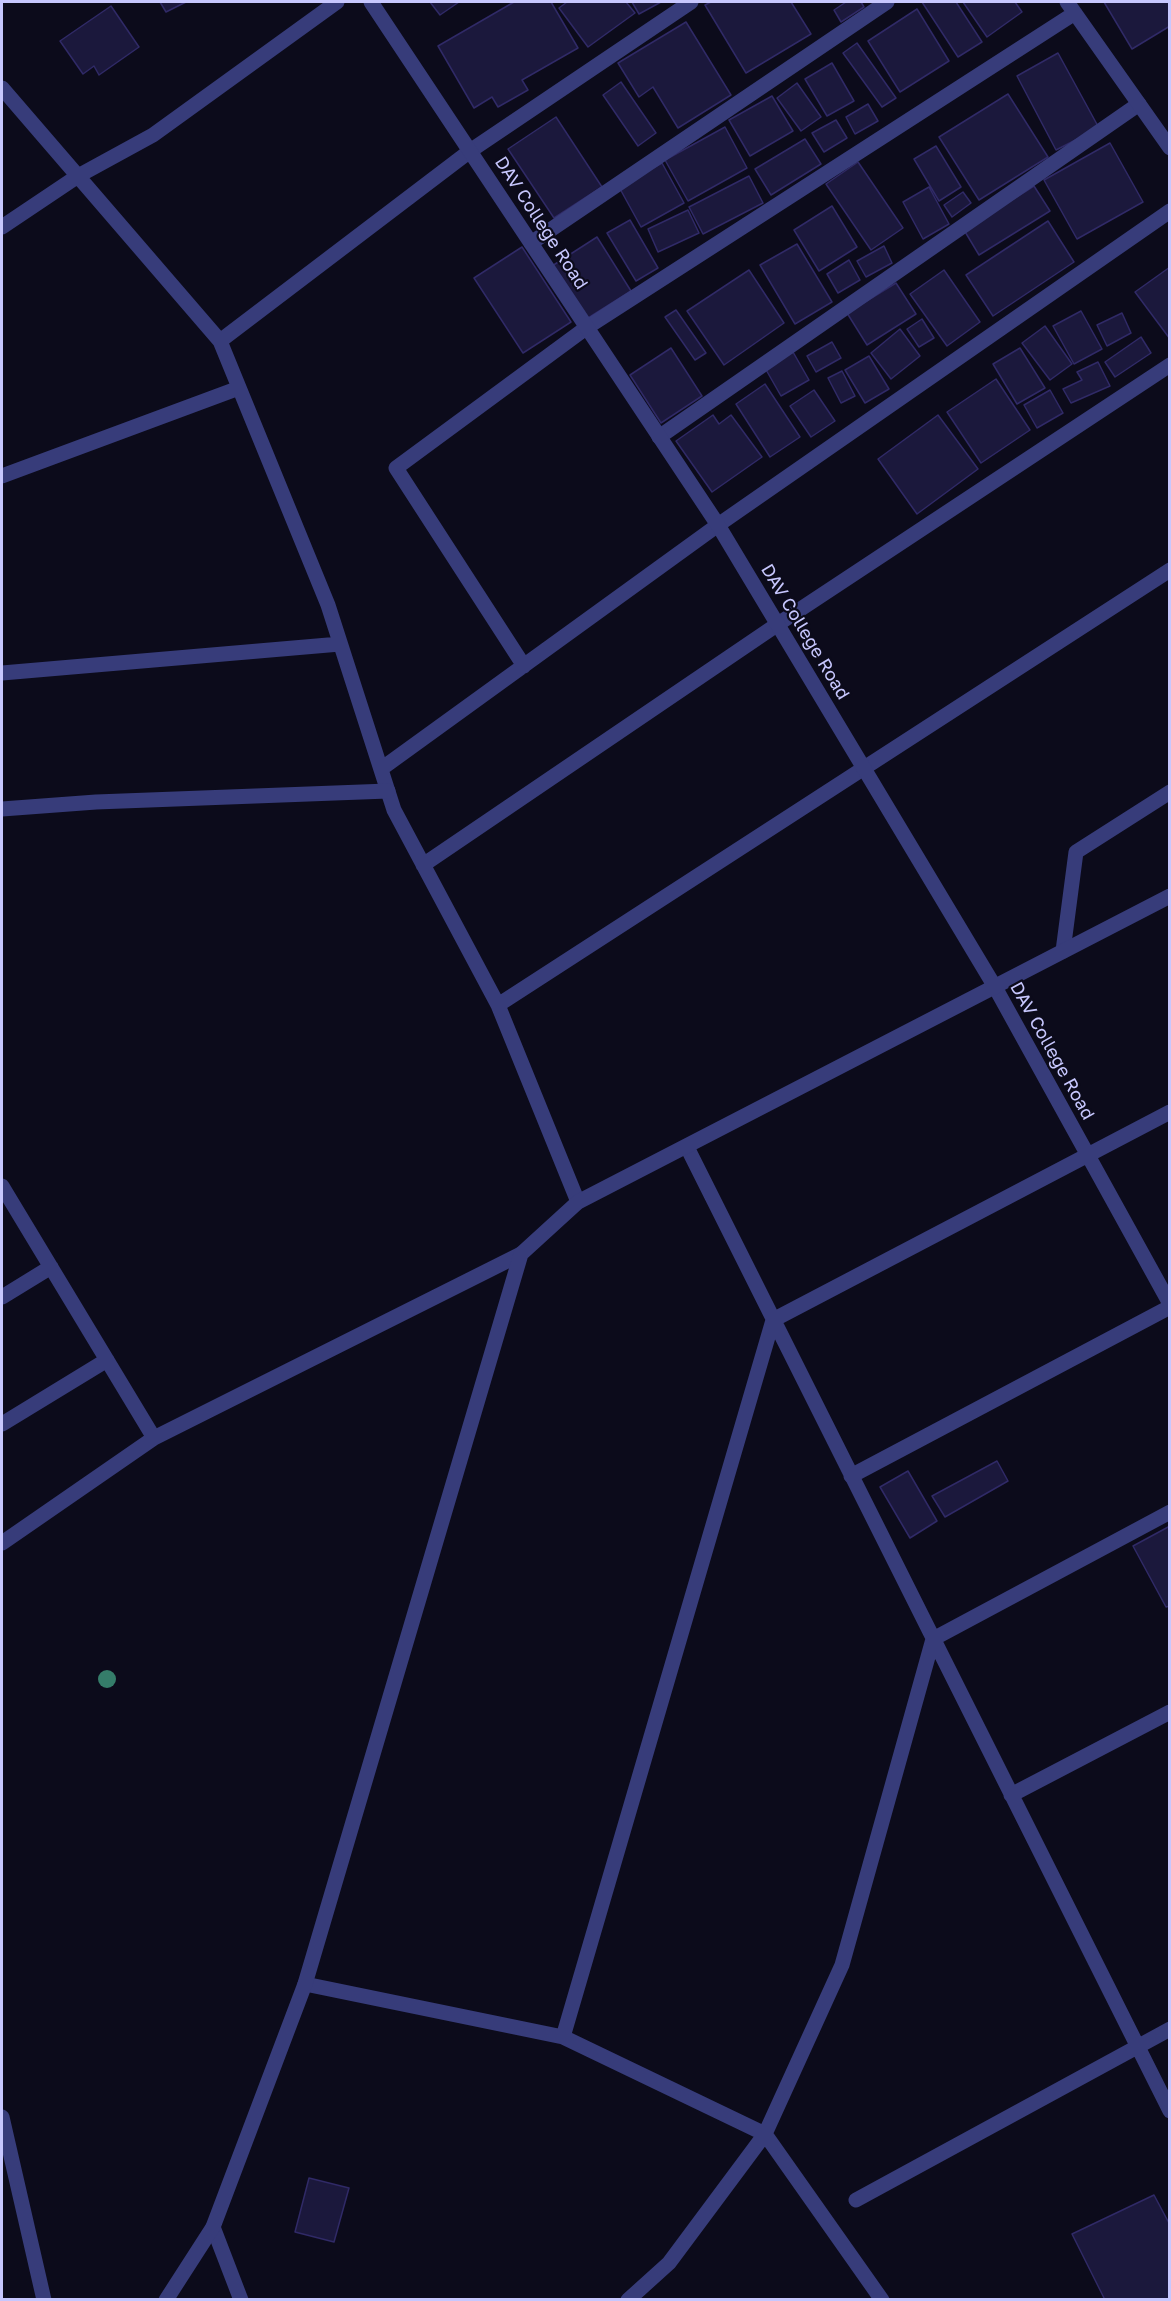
<!DOCTYPE html>
<style>
body{margin:0}
#map{position:relative;width:1171px;height:2301px;overflow:hidden;background:#0c0b1b;font-family:"Golos Text",sans-serif}
canvas{display:block}
.frame{position:absolute;inset:0;border:3px solid #c7c7fe;pointer-events:none}
</style>
<div id="map">
<canvas width="1171" height="2301"></canvas>
<div class="frame"></div>
</div>
<script>
const ctx = document.querySelector('canvas').getContext('2d');
ctx.lineJoin = 'round';
function paint(path, color) {
  ctx.fillStyle = color;
  ctx.fill(path, 'evenodd');
}
function trace(path, color, width, dash) {
  ctx.strokeStyle = color;
  ctx.lineWidth = width;
  ctx.lineCap = dash ? 'butt' : 'round';
  ctx.setLineDash(dash || []);
  ctx.stroke(path);
}
function drawText(font, color, halo, rows, align = 'center') {
  ctx.font = font + ' "Golos Text",sans-serif';
  ctx.lineWidth = 4.5;
  ctx.setLineDash([]);
  ctx.textBaseline = 'middle';
  ctx.strokeStyle = halo;
  ctx.fillStyle = color;
  for (const [text, x, y, turn = 0] of rows) {
    ctx.save();
    ctx.translate(x, y);
    ctx.rotate((+turn || 0) * Math.PI / 180);
    ctx.textAlign = isNaN(turn) ? turn : align;
    if (halo) ctx.strokeText(text, 0, 0);
    ctx.fillText(text, 0, 0);
    ctx.restore();
  }
}
const building = new Path2D(`
 M160,2H186L166,12Z
 M430,2H459L440,15Z
 M514,2H551L578,48L522,80L528,90L498,107L492,97L474,108L438,46Z
 M567,2H626L635,13L588,47L559,8Z
 M632,2H661L639,14Z
 M711,2H791L811,34L746,73L705,5Z
 M846,2H861L864,7L841,22L834,10Z
 M922,2H956L982,42L958,57Z
 M963,2H1015L1022,12L987,37Z
 M1104,2H1170V26L1132,49Z
 M111,6L139,47L99,75L94,66L83,74L60,41Z
 M917,9L949,61L900,92L868,41Z
 M686,22L731,95L678,128L653,87L639,97L618,63Z
 M857,43L896,98L882,107L843,53Z
 M1058,53L1099,128L1056,150L1017,76Z
 M832,63L854,101L827,116L805,79Z
 M621,82L656,133L638,146L603,95Z
 M797,83L821,117L801,131L777,98Z
 M1008,94L1048,157L979,200L939,137Z
 M772,96L793,131L750,156L729,120Z
 M868,104L878,121L855,134L846,117Z
 M556,117L602,187L554,218L508,149Z
 M836,120L847,138L824,152L812,133Z
 M725,127L747,168L688,201L665,160Z
 M805,139L821,164L771,195L755,169Z
 M1110,143L1143,202L1077,239L1044,180Z
 M936,146L961,187L939,201L914,159Z
 M858,162L903,228L871,250L826,184Z
 M662,163L684,203L641,227L619,187Z
 M749,176L763,203L703,234L689,207Z
 M1034,186L1050,211L979,255L964,230Z
 M929,187L949,224L923,239L903,202Z
 M963,192L971,203L952,217L944,205Z
 M832,206L857,247L819,271L794,230Z
 M688,210L699,233L658,252L648,229Z
 M630,220L658,268L636,281L607,233Z
 M1048,221L1074,262L993,316L966,275Z
 M597,237L631,291L585,320L552,266Z
 M797,244L832,302L795,324L760,265Z
 M884,246L892,263L866,277L857,261Z
 M522,247L571,322L523,353L474,278Z
 M849,260L860,280L838,293L827,274Z
 M1170,267V339L1135,292Z
 M749,270L784,323L724,365L687,311Z
 M944,270L980,322L947,346L910,294Z
 M896,283L916,314L867,345L847,313Z
 M676,310L706,353L695,360L665,317Z
 M1081,311L1102,349L1074,364L1053,326Z
 M1122,313L1131,333L1107,346L1097,325Z
 M922,319L934,338L919,347L907,329Z
 M1045,326L1072,364L1050,380L1022,343Z
 M900,329L920,356L891,379L871,353Z
 M1141,337L1151,353L1115,377L1105,362Z
 M832,342L841,358L816,372L807,356Z
 M671,348L702,396L661,423L630,375Z
 M1020,348L1045,388L1017,404L993,364Z
 M793,352L809,380L781,396L765,368Z
 M869,356L889,389L865,403L845,370Z
 M1098,362L1110,386L1071,403L1063,389L1082,380L1077,372Z
 M842,371L855,396L841,403L828,378Z
 M996,379L1030,430L981,463L947,412Z
 M765,384L800,437L770,457L736,404Z
 M814,390L835,421L811,437L790,406Z
 M1050,390L1063,413L1037,428L1024,405Z
 M713,415L719,424L731,415L762,457L712,492L676,441Z
 M938,415L978,469L917,514L878,459Z
 M997,1461L1008,1481L945,1517L932,1496Z
 M908,1471L937,1521L910,1538L880,1487Z
 M1170,1526V1606L1166,1607L1133,1546Z
 M309,2178L349,2188L334,2242L295,2232Z
 M1154,2195L1170,2225V2300H1105L1072,2234Z`);
const service = new Path2D(`
 M531,243L887,2
 M659,437L1139,104
 M778,624L1170,365`);
const minor = new Path2D(`
 M1067,2L1170,148
 M2,88L220,341L328,605L394,810L498,1005L578,1202
 M2,227L78,176L153,135L337,2
 M220,341L470,151L691,2
 M2,476L239,388
 M524,666L396,468L586,328L1075,13
 M2,673L340,644
 M381,769L718,525L1170,211
 M423,865L778,624
 M1063,951L1076,852L1170,792
 M995,987L1170,1304
 M498,1005L1170,570
 M687,1147L1170,2111
 M2,1186L154,1438
 M2,1297L51,1267
 M2,1424L107,1360
 M851,1476L1170,1307
 M2,1543L154,1438L521,1254
 M1011,1795L1170,1712
 M305,1984L563,2037L765,2134L882,2300
 M563,2037L773,1320L1170,1112
 M2,2117L44,2300
 M856,2200L1170,2029
 M213,2227L241,2300
 M628,2300L669,2263L765,2134L842,1965L933,1639L1170,1512`);
const tertiary = new Path2D(`
 M371,2L718,525L995,987
 M2,809L96,802L388,791
 M166,2300L213,2227L305,1984L521,1254L578,1202L1170,896`);
const trees = [
 [107,1679]
];
const streetNames = [
 ["DAV College Road",541,223,57],
 ["DAV College Road",805,632,59],
 ["DAV College Road",1052,1051,61]
];
paint(building, '#1b183c');
trace(building, '#302a67', 1.5);
trace(service, '#373c7a', 15);
trace(minor, '#373c7a', 15);
trace(tertiary, '#373c7a', 15);
ctx.fillStyle = '#357d6a';
for (const [x, y] of trees) {
  ctx.beginPath();
  ctx.arc(x, y, 9, 0, 2 * Math.PI);
  ctx.fill();
}
drawText('18px', '#c7c7fe', '#0c0b1b', streetNames);
</script>
